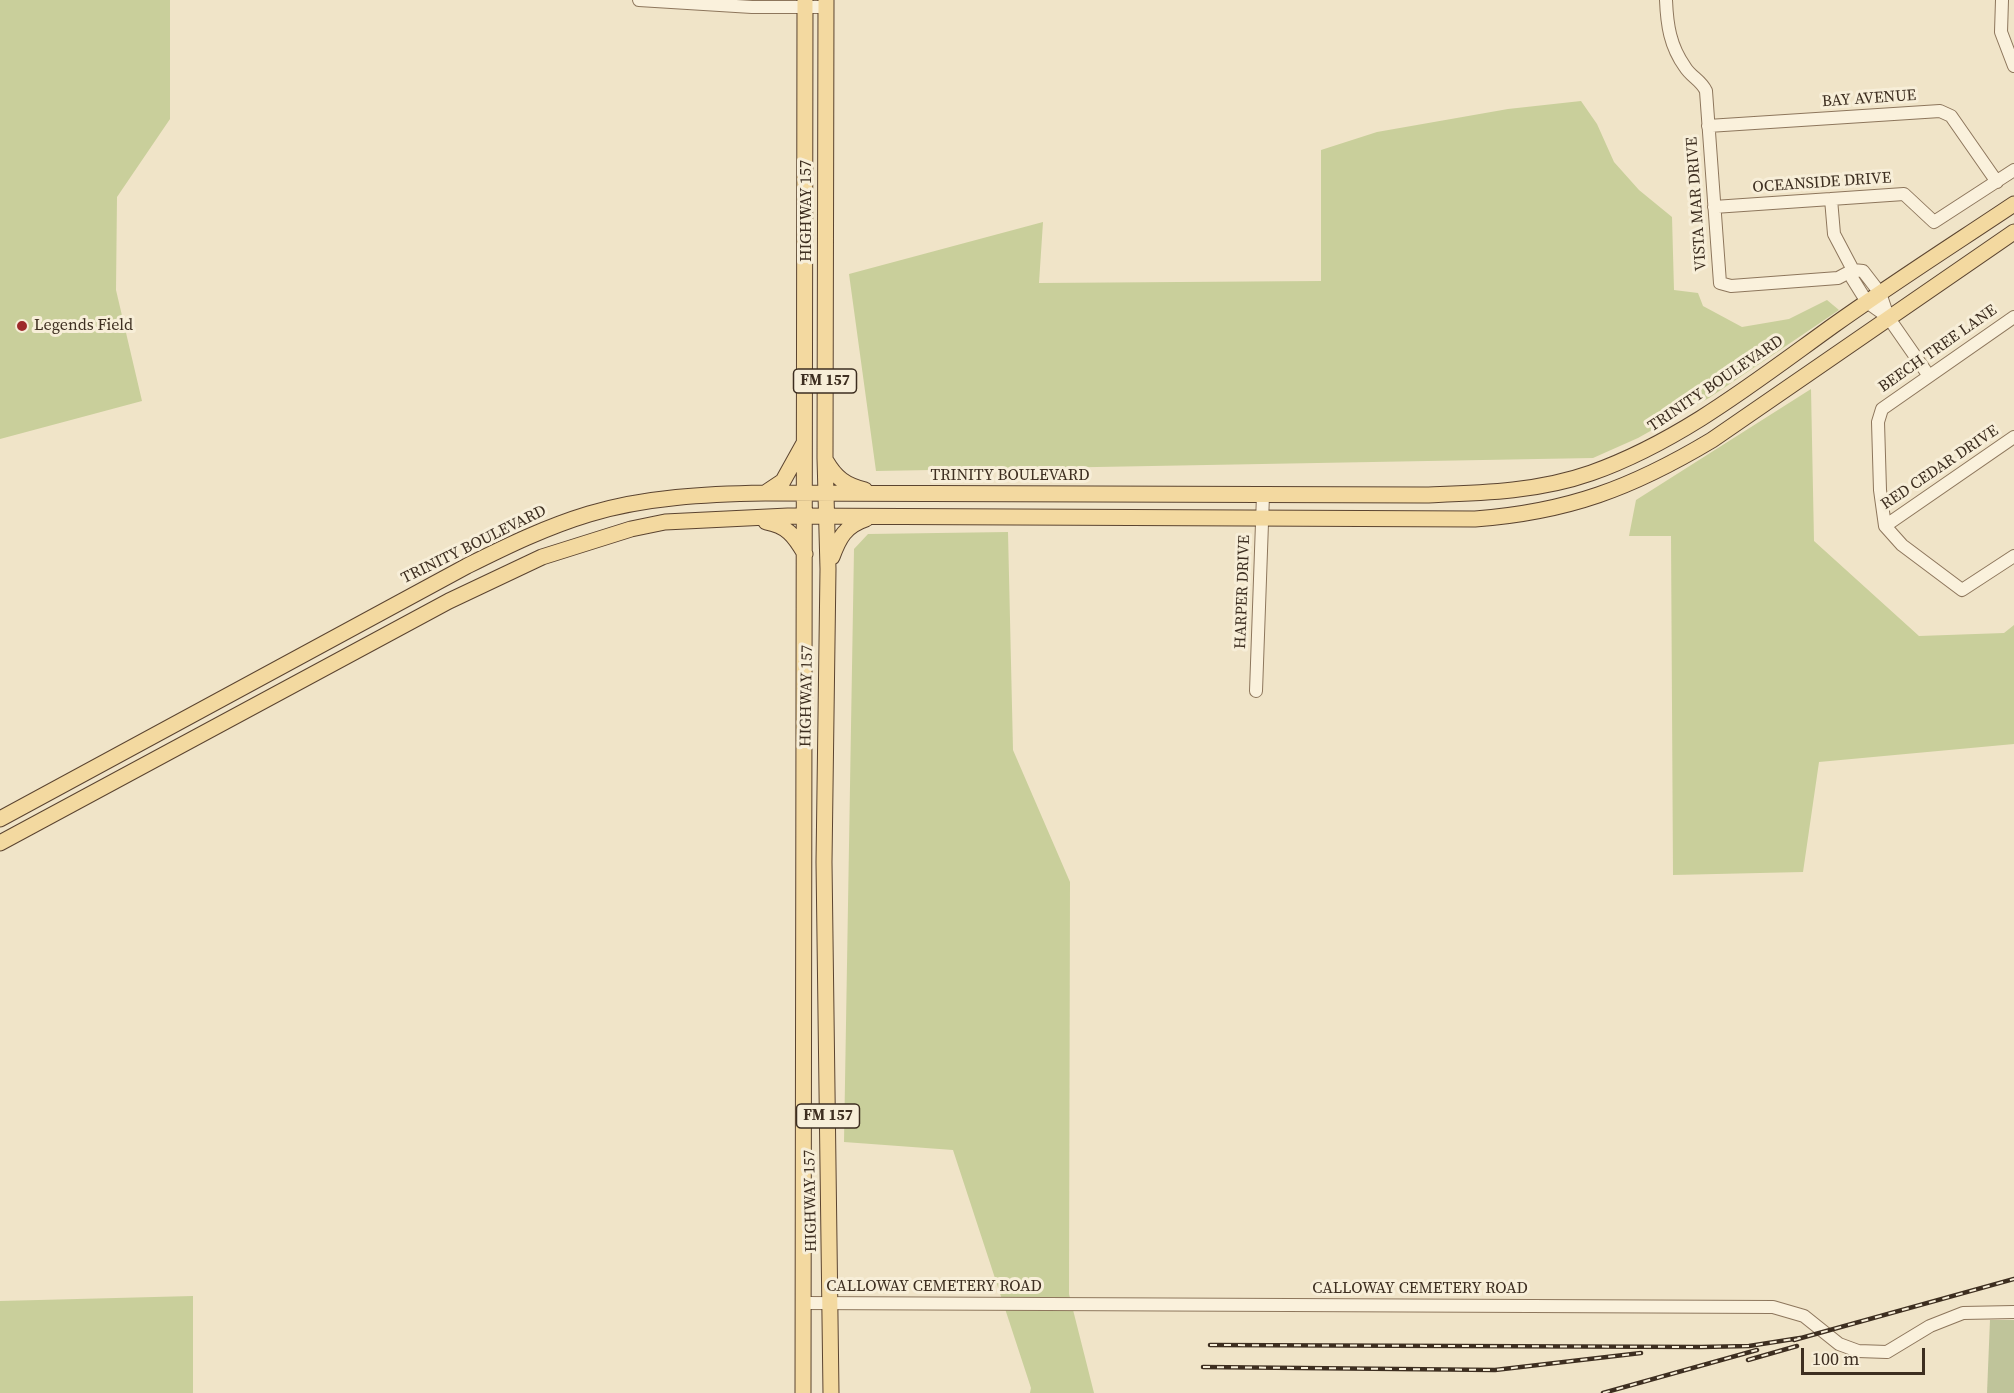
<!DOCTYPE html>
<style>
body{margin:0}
#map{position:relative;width:2014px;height:1393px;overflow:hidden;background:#f0e4c8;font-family:"Source Serif 4",serif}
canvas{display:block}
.scale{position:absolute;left:1801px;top:1348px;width:124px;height:27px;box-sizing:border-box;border:3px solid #3d2e20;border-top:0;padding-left:8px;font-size:18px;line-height:21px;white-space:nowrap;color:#3d2e20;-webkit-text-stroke:4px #f7eed8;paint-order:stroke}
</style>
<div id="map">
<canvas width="2014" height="1393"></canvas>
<div class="scale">100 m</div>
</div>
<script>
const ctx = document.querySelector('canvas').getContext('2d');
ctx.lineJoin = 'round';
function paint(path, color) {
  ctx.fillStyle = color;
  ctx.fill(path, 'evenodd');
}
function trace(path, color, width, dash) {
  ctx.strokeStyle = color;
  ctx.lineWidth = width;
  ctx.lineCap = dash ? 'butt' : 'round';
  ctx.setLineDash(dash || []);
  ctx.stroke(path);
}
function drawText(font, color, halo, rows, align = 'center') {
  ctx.font = font + ' "Source Serif 4",serif';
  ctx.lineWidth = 6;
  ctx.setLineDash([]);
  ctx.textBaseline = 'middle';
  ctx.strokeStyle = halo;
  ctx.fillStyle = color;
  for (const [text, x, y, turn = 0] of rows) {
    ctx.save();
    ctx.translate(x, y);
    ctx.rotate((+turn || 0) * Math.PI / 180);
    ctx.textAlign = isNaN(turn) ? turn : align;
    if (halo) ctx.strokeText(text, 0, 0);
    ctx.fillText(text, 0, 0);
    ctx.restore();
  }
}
const green = new Path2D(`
 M0,0H170V119L117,197L116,290L142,401L0,439Z
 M1581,101L1597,124L1614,162L1639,190L1672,217L1674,290L1698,293L1703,306L1742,327L1789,319L1827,300L1839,310L1709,398L1638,438L1593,458L876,471L849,274L1043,222L1039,283L1321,281V150L1377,132L1508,109Z
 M1811,389L1814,541L1919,636L2004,633L2014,625V744L1819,762L1803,872L1673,875L1671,536H1629L1636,500Z
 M1008,532L1013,750L1070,882L1069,1294L1094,1393H1030L1031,1388L953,1150L844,1142L854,549L868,534Z
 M193,1296V1393H0V1301Z`);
const cemetery = new Path2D(`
 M1990,1320H2014V1393H1987Z`);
const minor = new Path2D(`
 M639,0L752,7H826
 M1666,0C1667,25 1670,46 1685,67C1691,77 1701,80 1706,91L1720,283L1731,286L1838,278L1853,270
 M2002,0L2001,32L2014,66
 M1708,126L1940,111L1951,116L1997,182
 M1831,199L1834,234L1853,270L1852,278L1867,302L1888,317
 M1714,207L1904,194L1934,222L2014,170
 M1853,270L1863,271L1880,293L1888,317L1929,376
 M2014,317L1882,409L1878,422L1880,490L1885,526L1902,545L1962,590L2014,556
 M1885,526L2014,437
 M1256,691L1263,495
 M804,1303L1773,1307L1804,1316L1839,1344L1858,1351L1887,1352L1930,1326L1963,1313L2014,1312`);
const major = new Path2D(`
 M826,0L825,458L828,569L824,862L831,1393
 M826,461C836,478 845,485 865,490
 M765,493L783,481L803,445
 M766,522C787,526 794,535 805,554
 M832,557C839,538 845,526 866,519
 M0,819L467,566C507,546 546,527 589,514C645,497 707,494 765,493L1425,495C1481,493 1537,492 1591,473C1681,441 1756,381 1834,325C1893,283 1954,244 2014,204
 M0,843L449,601L542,557L631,529L665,522L788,516L1475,519C1568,512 1632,488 1712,440L2014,232
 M803,1393L805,0`);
const rail = new Path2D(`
 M1794,1340L2014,1279
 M1210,1345L1701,1347L1749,1346L1800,1338
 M1748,1360L1797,1346
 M1203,1367L1495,1370L1641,1353
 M1603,1393L1757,1350`);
const markers = [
 [22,326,6,"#9e2a2b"]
];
const shields = [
 [825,381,63],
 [828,1116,63]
];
const shieldNames = [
 ["FM 157",825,381],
 ["FM 157",828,1116]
];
const streetNames = [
 ["BAY AVENUE",1869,99,-4],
 ["OCEANSIDE DRIVE",1822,183,-4],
 ["VISTA MAR DRIVE",1697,204,-94],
 ["HIGHWAY 157",807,211,-90],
 ["BEECH TREE LANE",1938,349,-35],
 ["TRINITY BOULEVARD",1716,384,-34],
 ["RED CEDAR DRIVE",1940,468,-34],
 ["TRINITY BOULEVARD",1010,476],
 ["TRINITY BOULEVARD",474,545,-26],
 ["HARPER DRIVE",1243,592,-88],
 ["HIGHWAY 157",807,696,-89],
 ["HIGHWAY 157",811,1201,-91],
 ["CALLOWAY CEMETERY ROAD",934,1287],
 ["CALLOWAY CEMETERY ROAD",1420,1289]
];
const poiNames = [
 ["Legends Field",34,326]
];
paint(green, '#c9cf9b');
paint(cemetery, '#bfc49a');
trace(minor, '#8d765c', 14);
trace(major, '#5b4430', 17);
trace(minor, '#faf1dc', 12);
trace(major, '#f3d9a0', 15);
trace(rail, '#3d2e20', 4.5);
trace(rail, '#f7eed8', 2, [7]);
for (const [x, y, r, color] of markers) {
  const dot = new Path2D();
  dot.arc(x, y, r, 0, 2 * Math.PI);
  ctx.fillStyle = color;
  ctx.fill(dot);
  trace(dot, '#f7eed8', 2);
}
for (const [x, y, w] of shields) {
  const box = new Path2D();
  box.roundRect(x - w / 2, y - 12, w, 24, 4.5);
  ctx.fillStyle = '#f7eed8';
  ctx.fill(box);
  trace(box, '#3d2e20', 1.5);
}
drawText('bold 15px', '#3d2e20', null, shieldNames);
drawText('16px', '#3d2e20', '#f7eed8', streetNames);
drawText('16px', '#3d2e20', '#f7eed8', poiNames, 'left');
</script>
